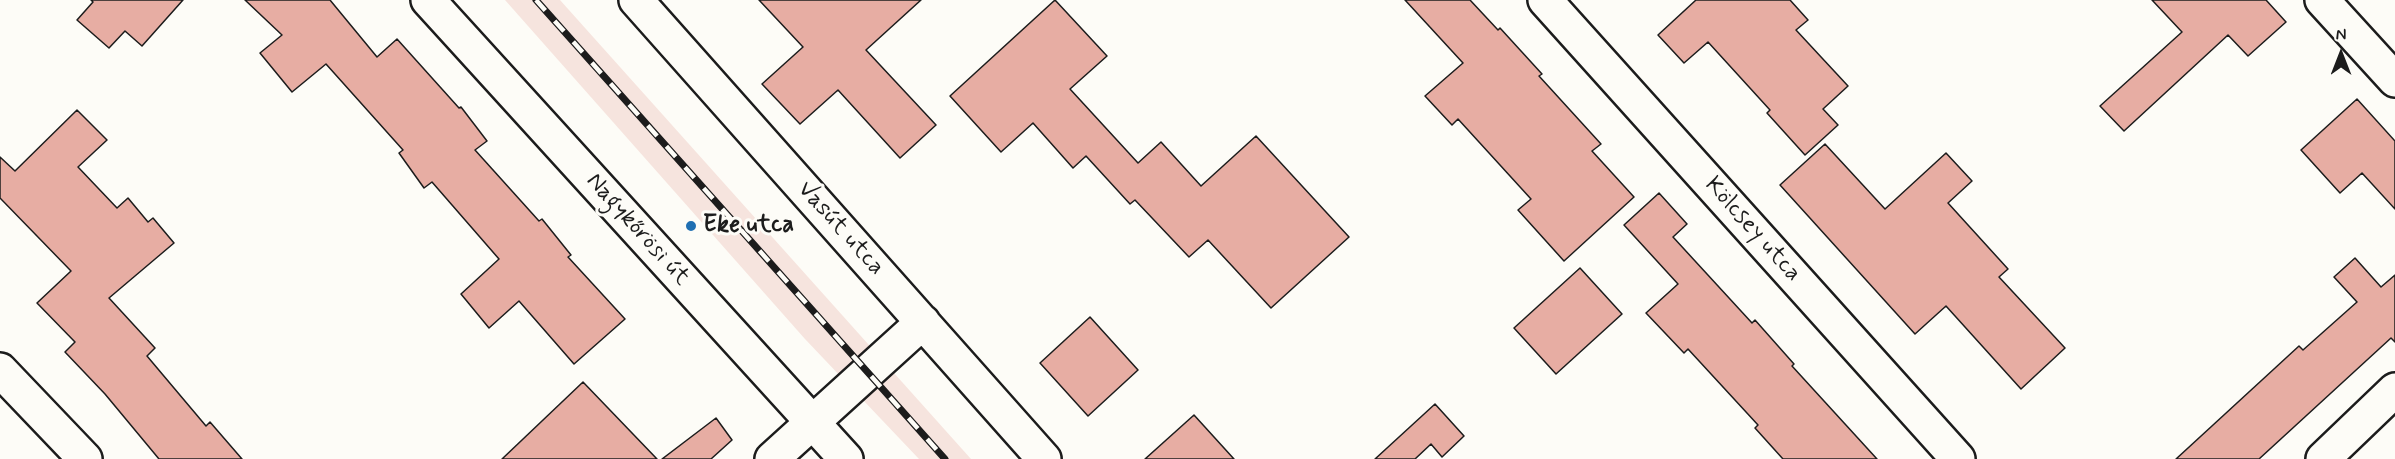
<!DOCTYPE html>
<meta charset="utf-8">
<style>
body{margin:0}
#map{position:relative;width:2395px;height:459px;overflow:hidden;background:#fdfcf7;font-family:Mynerve,sans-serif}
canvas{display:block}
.north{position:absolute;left:2311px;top:24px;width:60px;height:60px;-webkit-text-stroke:4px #fdfcf7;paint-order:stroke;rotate:0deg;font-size:16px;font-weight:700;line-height:24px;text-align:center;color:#1c1c1c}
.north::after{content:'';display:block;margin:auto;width:21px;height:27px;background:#1c1c1c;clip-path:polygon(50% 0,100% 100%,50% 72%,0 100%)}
</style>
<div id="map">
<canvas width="2395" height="459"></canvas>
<div class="north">N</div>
</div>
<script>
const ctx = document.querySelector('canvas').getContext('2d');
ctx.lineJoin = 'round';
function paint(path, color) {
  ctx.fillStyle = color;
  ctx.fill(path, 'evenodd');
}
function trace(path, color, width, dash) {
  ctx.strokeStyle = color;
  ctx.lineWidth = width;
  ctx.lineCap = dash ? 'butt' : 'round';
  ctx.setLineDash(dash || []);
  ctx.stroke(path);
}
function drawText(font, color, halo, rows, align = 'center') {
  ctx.font = font + ' Mynerve,sans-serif';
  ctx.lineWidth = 6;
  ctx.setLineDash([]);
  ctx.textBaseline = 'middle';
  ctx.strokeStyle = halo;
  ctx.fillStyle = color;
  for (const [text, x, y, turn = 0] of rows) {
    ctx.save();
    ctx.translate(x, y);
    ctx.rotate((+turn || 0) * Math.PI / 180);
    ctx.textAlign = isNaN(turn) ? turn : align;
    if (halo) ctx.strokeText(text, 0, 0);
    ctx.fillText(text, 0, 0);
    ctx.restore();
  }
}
const built = new Path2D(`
 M505,0H560L971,459H919L805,339Z`);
const building = new Path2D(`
 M91,0H183L142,46L125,31L109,48L77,20L93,2Z
 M245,0H330L377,57L397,39L459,108L461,107L487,141L475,150L539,221L542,219L571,255L568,257L625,319L574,364L519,301L489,328L461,294L499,259L432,182L424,188L399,153L403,150L326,64L292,92L260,53L282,35Z
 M759,0H921L866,50L936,125L900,158L838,90L800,124L762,84L803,47Z
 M1055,0L1107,56L1070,89L1138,163L1161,142L1201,186L1256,136L1349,237L1271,308L1208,240L1189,257L1135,200L1130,204L1086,156L1073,168L1033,123L1001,152L950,96Z
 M1405,0H1470L1498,30L1500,28L1542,74L1539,76L1601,144L1592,151L1634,197L1564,261L1518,210L1531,199L1458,119L1452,125L1425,96L1463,63Z
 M1696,0H1790L1808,20L1796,30L1848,86L1823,109L1838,125L1805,155L1767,113L1770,110L1708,42L1684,63L1658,35Z
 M2152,0H2266L2286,22L2248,56L2228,35L2124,131L2100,106L2182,32Z
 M2357,99L2395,141V209L2362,173L2340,193L2301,150Z
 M77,110L107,140L78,167L117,208L128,198L148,222L153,218L174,243L109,298L155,348L147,356L206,426L210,422L242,459H159L105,394L65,352L75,342L37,303L71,271L0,198V157L15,171Z
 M1825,144L1885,209L1946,153L1972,181L1948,203L2008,269L1999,277L2065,348L2021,389L1946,306L1915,334L1780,185Z
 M1659,193L1687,224L1673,237L1752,323L1755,320L1794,364L1792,366L1877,459H1783L1755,428L1758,425L1688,349L1684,353L1646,313L1678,284L1624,225Z
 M2355,258L2381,287L2395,275V342L2391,338L2259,459H2176L2299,346L2303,350L2357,302L2334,277Z
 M1580,268L1622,314L1556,374L1514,328Z
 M1090,317L1138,370L1088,416L1040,363Z
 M583,382L657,459H502Z
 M1435,404L1464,436L1442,457L1431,444L1415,459H1375Z
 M1194,415L1234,459H1145Z
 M716,418L732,440L711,459H662Z`);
const minor = new Path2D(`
 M636,0L1044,459
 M1545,0L1958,459
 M2322,0L2395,80
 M0,370L85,459
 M772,459L923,322
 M2323,459L2395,390`);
const major = new Path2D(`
 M428,0L846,459`);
const rail = new Path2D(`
 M536,0L945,459`);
const markers = [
 [691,226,6,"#1f6fb2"]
];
const poiNames = [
 ["Eke utca",703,226]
];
const streetNames = [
 ["Vasút utca",840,229,48],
 ["Nagykőrösi út",637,230,48],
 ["Kölcsey utca",1752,230,48]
];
paint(built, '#f6e4de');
paint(building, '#e7ada3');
trace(building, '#1c1c1c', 1.5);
trace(minor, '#1c1c1c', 38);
trace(major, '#1c1c1c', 38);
trace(minor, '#fdfcf7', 33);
trace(major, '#fdfcf7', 33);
trace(rail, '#1c1c1c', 7);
trace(rail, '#fdfcf7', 4.5, [14]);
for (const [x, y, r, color] of markers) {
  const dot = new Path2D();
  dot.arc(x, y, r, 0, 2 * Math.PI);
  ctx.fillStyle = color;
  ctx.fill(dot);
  trace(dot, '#fdfcf7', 2);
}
drawText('bold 24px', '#1c1c1c', '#fdfcf7', poiNames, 'left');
drawText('24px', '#1c1c1c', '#fdfcf7', streetNames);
</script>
